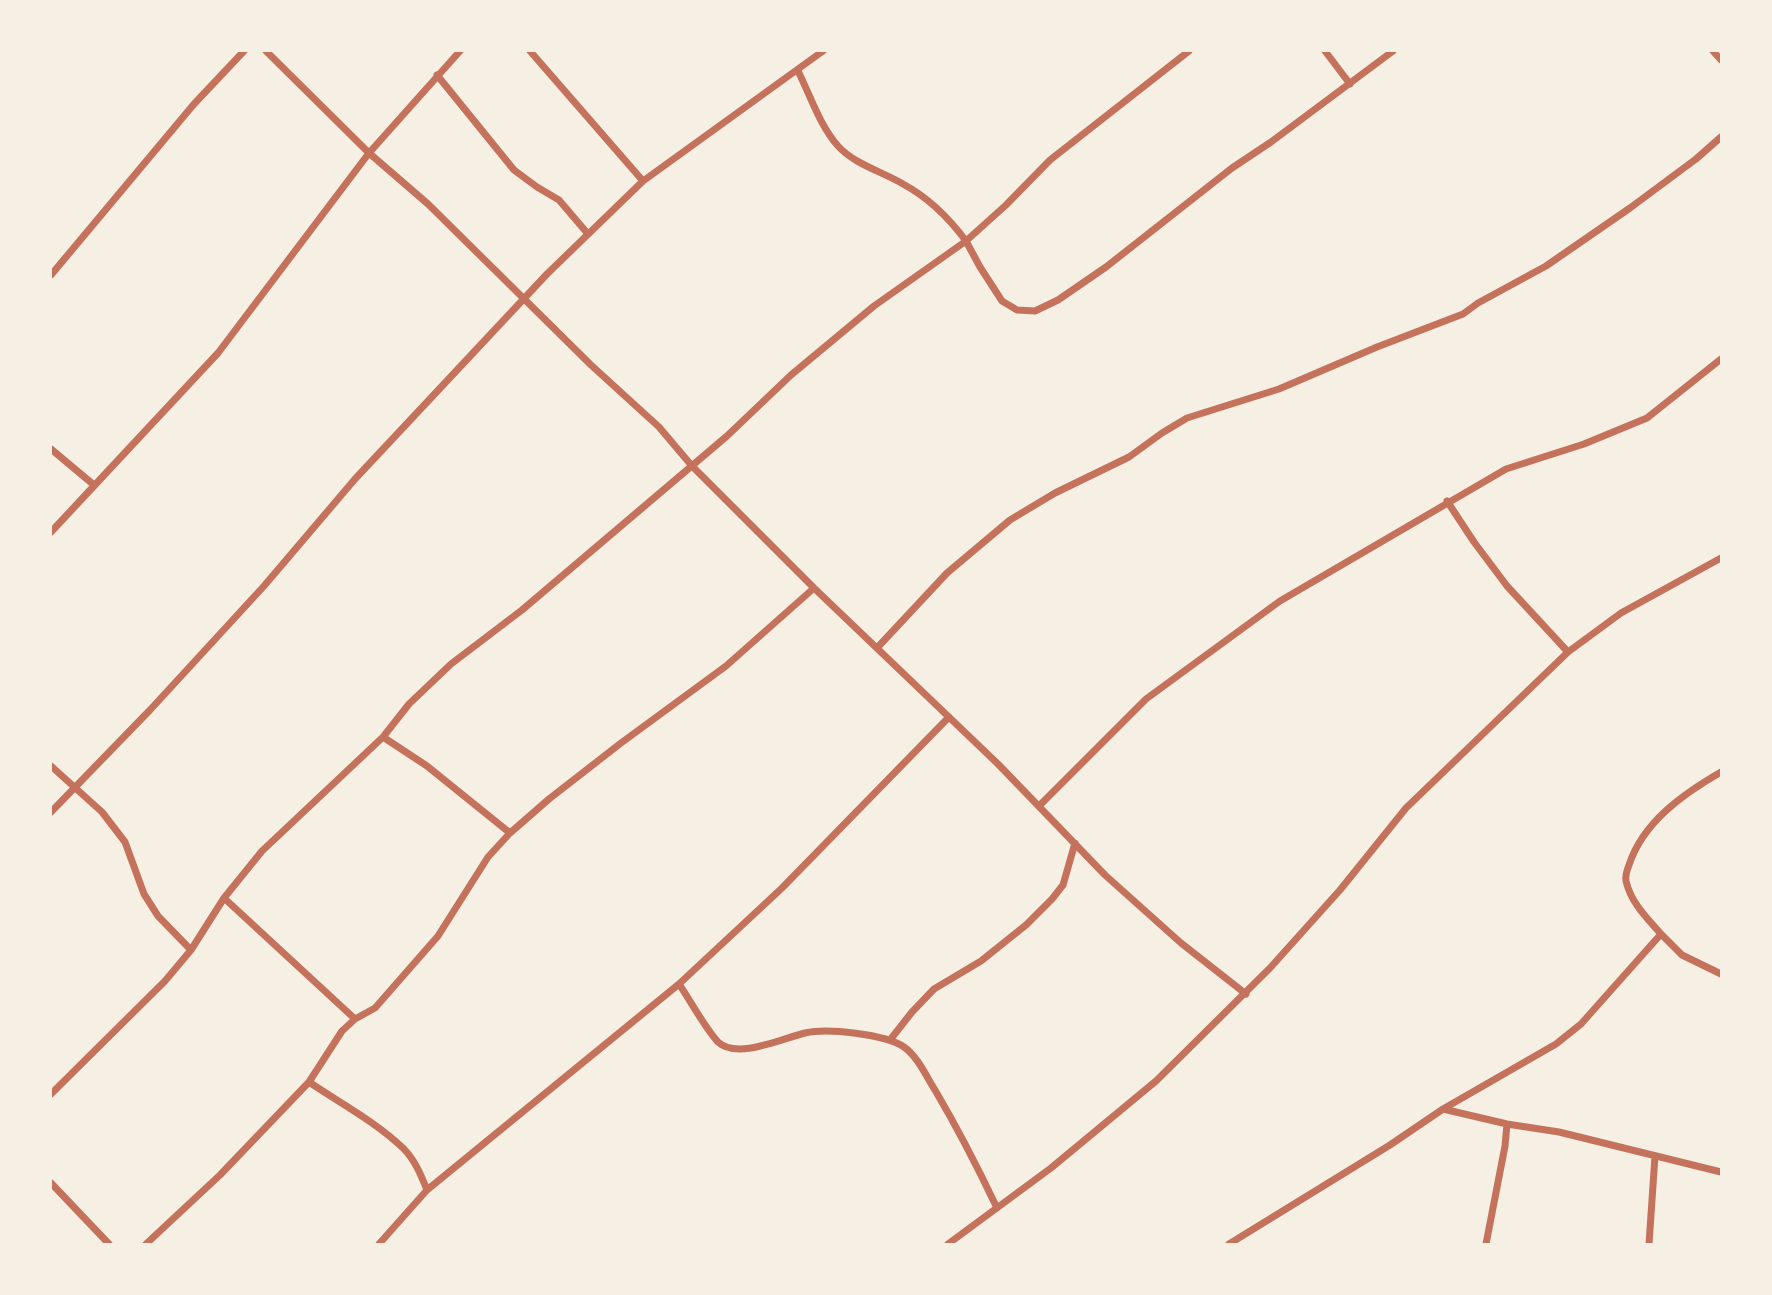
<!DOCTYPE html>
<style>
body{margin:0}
#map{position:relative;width:1772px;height:1295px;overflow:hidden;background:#f6efe4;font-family:Manrope,sans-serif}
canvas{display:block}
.frame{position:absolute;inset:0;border:52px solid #f6efe4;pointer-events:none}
</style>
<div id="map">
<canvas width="1772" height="1295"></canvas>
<div class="frame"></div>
</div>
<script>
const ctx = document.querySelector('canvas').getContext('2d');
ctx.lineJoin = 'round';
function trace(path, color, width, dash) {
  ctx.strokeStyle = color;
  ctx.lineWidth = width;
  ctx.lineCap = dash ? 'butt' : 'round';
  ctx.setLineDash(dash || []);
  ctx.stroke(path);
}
const minor = new Path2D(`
 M266,51L369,153L428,204L591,365L659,427L692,466L814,588L998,764L1105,875L1181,943L1246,994
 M530,51L643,181
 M1325,51L1350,84
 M1713,51L1721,60
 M798,71C810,95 820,126 838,146C854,164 883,172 903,184C929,198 949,218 966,241L1006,205L1050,160L1189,51
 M437,75L514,170L537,187L559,200L588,234
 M51,275L194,104L244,51
 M51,449L94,485
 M1447,501L1474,542L1507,586L1568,652
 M51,532L218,353L369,153L460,51
 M877,648L947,573L1010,520L1055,493L1129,457L1162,433L1187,418L1279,389L1377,347L1463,314L1478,303L1546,266L1630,208L1696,159L1721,137
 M383,737L427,766L510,833
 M51,766L102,812L125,842L144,894L158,916L191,950
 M1039,806L1146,699L1280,601L1506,469L1584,444L1647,418L1721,359
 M51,812L150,710L264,586L355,479L547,274L643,181L823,51
 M224,898L355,1019
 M1661,934C1647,918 1631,903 1626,881C1625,876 1627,870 1629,865C1643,822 1683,794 1721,772
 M679,984C690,1000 705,1028 718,1042C737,1060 783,1038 805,1033C827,1028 885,1034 904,1047C918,1057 926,1076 935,1090C958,1129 978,1168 997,1208
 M890,1040L912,1012L934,989L981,961L1026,925L1052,899L1063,885L1075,843
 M309,1082C340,1103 376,1122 403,1148C415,1160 421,1175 427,1190
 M51,1094L165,981L191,950L224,898L262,851L383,737L409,704L451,664L522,610L727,436L791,375L874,306L966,241L980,267L1002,301L1017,310L1035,311L1058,300L1106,267L1232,168L1271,142L1393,51
 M1443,1109L1507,1124L1559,1132L1721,1172
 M51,1183L109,1244
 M146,1244L220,1175L309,1082L342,1031L355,1019L375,1008L438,936L488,857L510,833L549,799L621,743L726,666L814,588
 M379,1244L427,1190L679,984L782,888L949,717
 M948,1244L1051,1168L1156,1081L1270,968L1340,890L1406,808L1568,652L1621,613L1721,558
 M1229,1244L1390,1145L1443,1109L1556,1044L1581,1024L1661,934L1682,955L1721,974
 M1486,1244L1505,1146L1507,1124
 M1649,1244L1655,1156`);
trace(minor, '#c5725c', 7);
</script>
